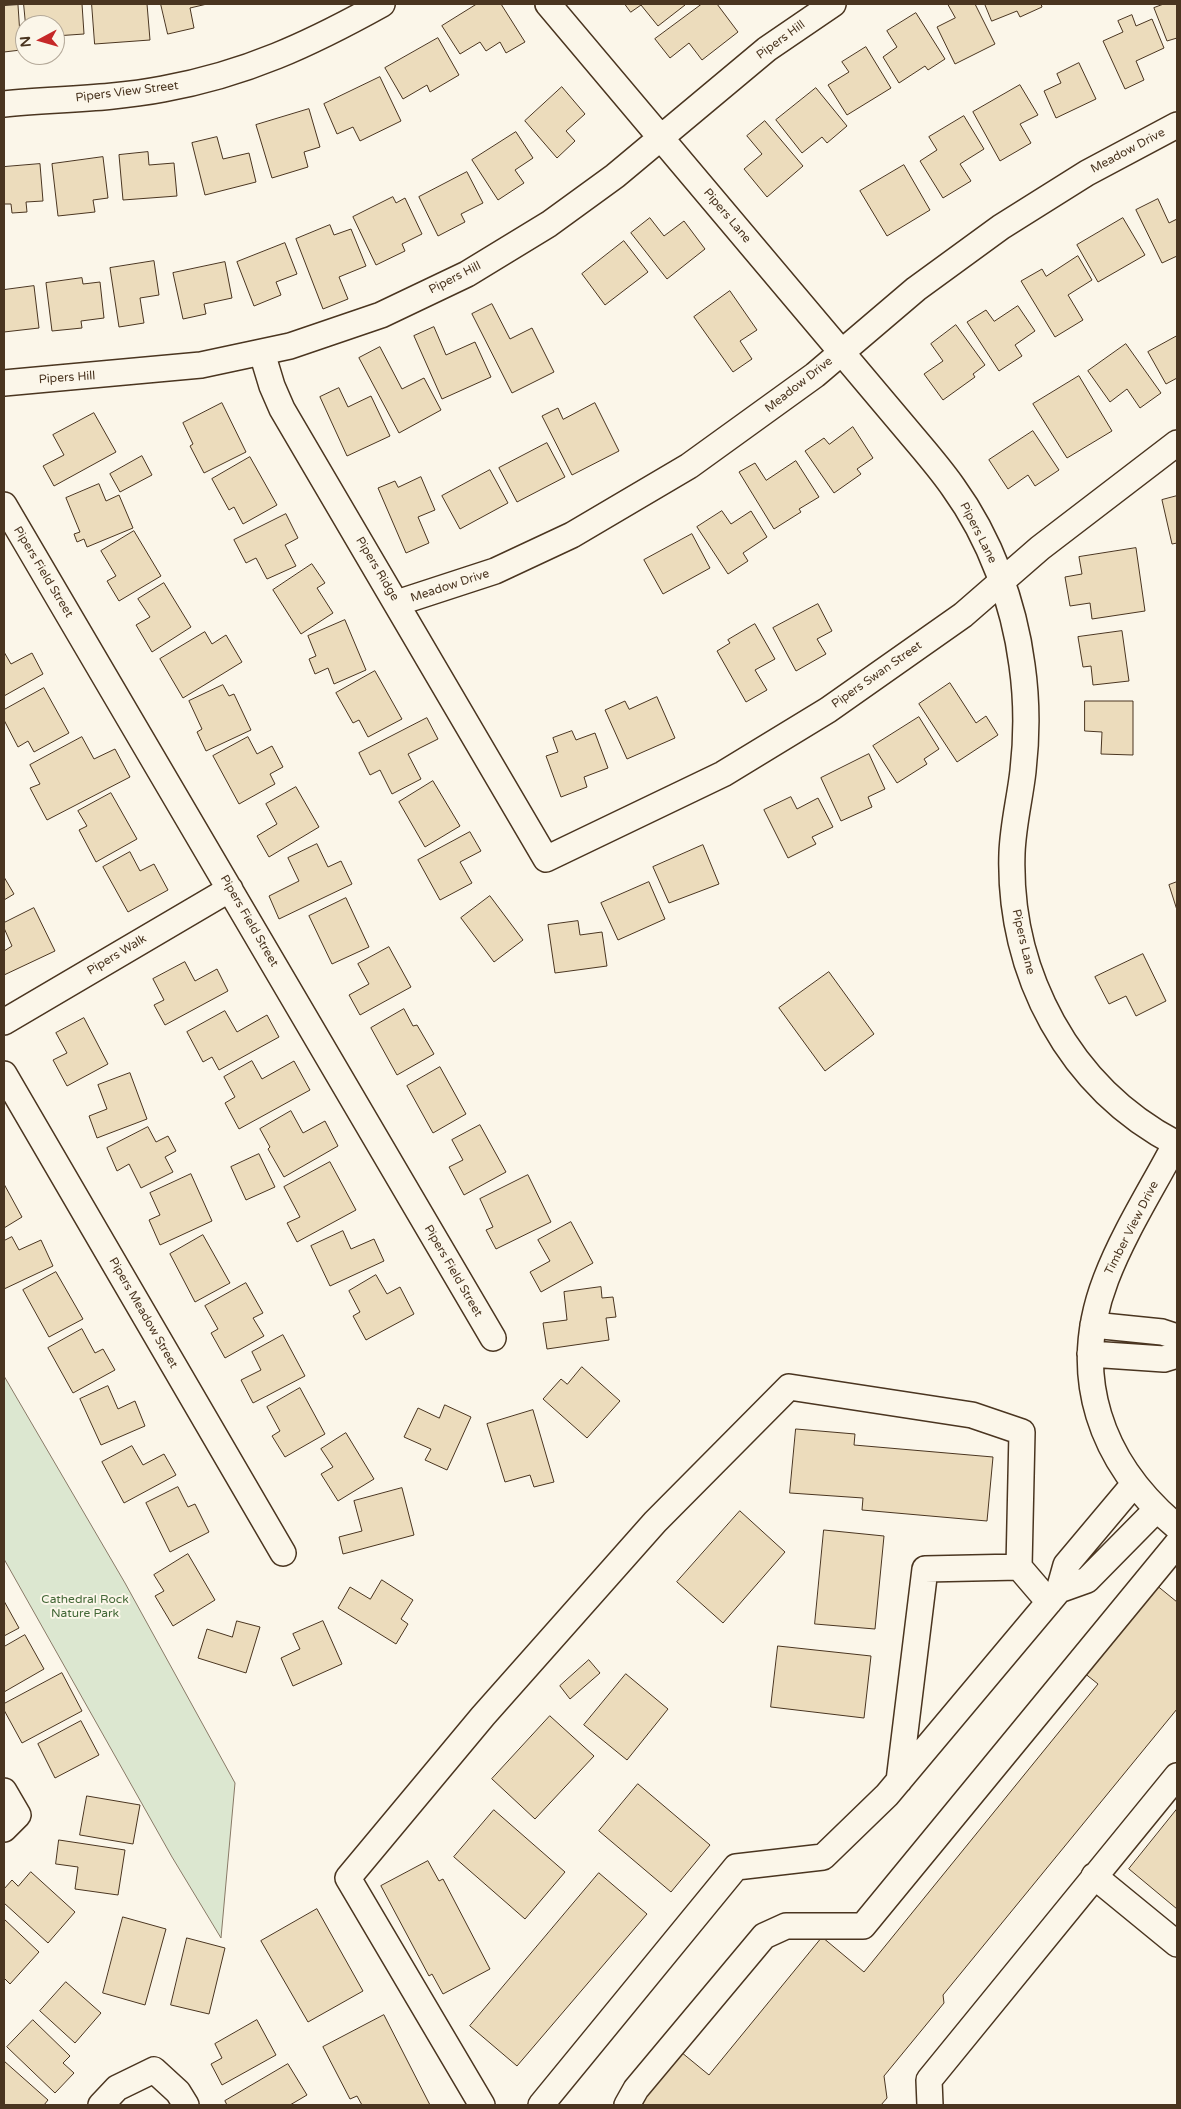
<!DOCTYPE html>
<style>
body{margin:0}
#map{position:relative;width:1181px;height:2109px;overflow:hidden;background:#fbf6e9;font-family:"Varela Round",sans-serif}
canvas{display:block}
.frame{position:absolute;inset:0;border:5px solid #4a3520;pointer-events:none}
.north{position:absolute;left:15px;top:15px;width:50px;height:50px;box-sizing:border-box;background:#fbf6e9;border:1px solid #b4a999;border-radius:50%;rotate:264deg;font-size:14px;font-weight:700;line-height:20px;text-align:center;color:#4a3520}
.north::after{content:'';display:block;margin:auto;width:18px;height:22px;background:#c62828;clip-path:polygon(50% 0,100% 100%,50% 72%,0 100%)}
</style>
<div id="map">
<canvas width="1181" height="2109"></canvas>
<div class="frame"></div>
<div class="north">N</div>
</div>
<script>
const ctx = document.querySelector('canvas').getContext('2d');
ctx.lineJoin = 'round';
function paint(path, color) {
  ctx.fillStyle = color;
  ctx.fill(path, 'evenodd');
}
function trace(path, color, width, dash) {
  ctx.strokeStyle = color;
  ctx.lineWidth = width;
  ctx.lineCap = dash ? 'butt' : 'round';
  ctx.setLineDash(dash || []);
  ctx.stroke(path);
}
function drawText(font, color, halo, rows, align = 'center') {
  ctx.font = font + ' "Varela Round",sans-serif';
  ctx.lineWidth = 4;
  ctx.setLineDash([]);
  ctx.textBaseline = 'middle';
  ctx.strokeStyle = halo;
  ctx.fillStyle = color;
  for (const [text, x, y, turn = 0] of rows) {
    ctx.save();
    ctx.translate(x, y);
    ctx.rotate((+turn || 0) * Math.PI / 180);
    ctx.textAlign = isNaN(turn) ? turn : align;
    if (halo) ctx.strokeText(text, 0, 0);
    ctx.fillText(text, 0, 0);
    ctx.restore();
  }
}
const green = new Path2D(`
 M4,1376L125,1583L235,1783L221,1938L172,1857L4,1559Z`);
const building = new Path2D(`
 M24,4H82L84,34L55,36V25H26Z
 M92,4H147L150,40L95,44Z
 M161,4H207L190,8L194,28L168,34Z
 M477,4H501L525,42L506,53L500,42L486,51L480,42L460,54L442,26Z
 M625,4H684L685,5L658,26L641,5L631,12Z
 M702,4H717L738,32L702,60L689,43L670,58L655,39Z
 M948,4H975L995,44L955,64L937,27L955,18Z
 M985,4H1041L1042,7L1020,17L1017,11L992,21Z
 M1164,4H1177V38L1167,41L1154,8Z
 M18,5L21,50L4,52V6Z
 M916,13L945,59L928,70L925,66L899,83L883,57L897,47L887,31Z
 M1132,15L1136,26L1152,19L1164,48L1136,61L1144,80L1125,89L1103,41L1123,32L1118,21Z
 M438,38L459,75L430,92L427,85L403,99L385,68Z
 M866,47L891,88L847,115L828,85L849,72L842,62Z
 M1079,63L1096,99L1056,118L1044,91L1061,83L1057,74Z
 M380,77L401,121L360,141L353,127L337,134L324,104Z
 M1020,85L1038,115L1020,124L1031,143L1000,161L973,112Z
 M562,87L585,114L566,131L575,141L557,158L525,121Z
 M816,88L847,126L827,143L822,137L802,153L776,120Z
 M309,109L320,147L304,152L308,167L272,178L256,125Z
 M964,116L984,149L960,164L971,181L943,198L920,161L937,150L929,137Z
 M765,121L803,166L767,197L744,169L762,154L747,136Z
 M516,132L533,158L515,170L524,183L498,200L472,160Z
 M217,137L223,159L249,153L256,182L205,195L192,143Z
 M148,152L149,165L174,163L177,196L123,200L119,155Z
 M103,157L108,198L93,200L95,212L58,216L52,164Z
 M40,164L43,201L26,202L27,212L12,213L11,204H4V167Z
 M904,165L930,210L887,236L860,191Z
 M467,172L483,203L461,214L465,222L438,236L419,197Z
 M393,197L396,203L405,198L422,234L402,244L405,251L376,265L353,217Z
 M1158,199L1169,223L1177,219V256L1162,263L1136,210Z
 M650,218L664,236L684,221L705,249L667,279L631,233Z
 M1123,218L1145,255L1098,282L1077,245Z
 M330,225L334,235L351,229L366,266L339,277L348,299L323,309L296,239Z
 M624,241L648,272L605,305L582,274Z
 M285,243L297,274L276,282L281,295L254,306L237,262Z
 M1078,256L1092,280L1068,295L1083,320L1055,337L1021,281L1042,269L1046,276Z
 M154,261L159,295L140,298L144,323L119,327L110,268Z
 M225,262L232,298L204,304L206,314L183,319L173,273Z
 M82,278L83,284L100,282L104,318L81,321L82,328L52,331L46,283Z
 M34,286L39,328L4,332V290Z
 M730,291L757,330L740,341L752,359L733,372L694,317Z
 M492,304L510,339L532,328L554,372L512,393L472,314Z
 M1018,306L1035,331L1015,345L1022,356L999,371L967,322L986,310L994,321Z
 M956,325L985,365L973,374L975,377L943,400L924,374L943,361L931,344Z
 M434,327L446,355L475,342L491,377L442,399L414,336Z
 M1177,336V378L1166,384L1148,352Z
 M1126,344L1161,393L1140,408L1127,389L1110,402L1088,371Z
 M380,347L402,389L424,378L441,410L399,433L359,358Z
 M1079,376L1112,431L1067,458L1033,404Z
 M339,388L348,407L371,396L390,436L347,456L320,397Z
 M222,403L246,452L204,473L190,446L193,444L183,423Z
 M595,403L619,451L572,475L542,416L558,408L563,419Z
 M94,413L116,452L54,486L43,466L64,455L53,435Z
 M853,427L873,458L857,469L861,474L834,493L805,451L824,438L829,444Z
 M1033,431L1059,470L1035,486L1028,475L1008,489L989,460Z
 M547,443L565,477L517,502L499,468Z
 M142,456L152,475L120,492L110,474Z
 M250,457L277,505L243,524L234,507L229,510L212,479Z
 M796,461L819,497L799,509L801,512L774,529L739,472L755,463L766,480Z
 M490,470L508,503L460,529L442,496Z
 M421,477L435,510L418,517L429,543L406,553L378,488L395,481L398,487Z
 M99,484L106,501L119,495L133,528L87,547L84,539L77,542L74,534L80,532L66,498Z
 M1177,496V543L1172,544L1162,500Z
 M722,511L731,524L751,511L767,537L743,553L748,561L728,574L697,527Z
 M286,514L298,538L285,545L296,566L267,579L256,558L246,563L234,540Z
 M134,531L161,576L119,601L107,581L116,576L101,551Z
 M692,534L710,568L663,594L644,560Z
 M1136,548L1145,611L1092,619L1090,603L1070,606L1065,577L1082,574L1079,557Z
 M312,564L325,583L317,588L333,613L301,634L273,590Z
 M164,583L191,627L152,652L136,625L150,617L138,599Z
 M818,604L832,631L817,639L826,654L796,671L773,628Z
 M345,620L366,670L334,684L328,668L315,674L309,659L316,656L308,636Z
 M755,624L775,659L755,670L767,690L746,702L717,651L730,643L728,640Z
 M1122,631L1129,681L1093,685L1091,666L1083,667L1078,637Z
 M205,632L212,644L226,635L242,662L183,698L160,659Z
 M4,652L11,664L32,653L43,674L4,696Z
 M375,671L402,719L368,737L359,720L353,723L336,693Z
 M950,683L976,723L986,716L998,735L957,762L919,704Z
 M223,685L229,696L234,694L251,730L206,751L197,732L202,729L189,701Z
 M44,688L69,733L34,752L28,741L18,747L4,720V710Z
 M657,697L675,738L627,759L605,710L625,701L629,709Z
 M1085,701H1133V755L1101,754L1102,732L1085,731Z
 M919,717L939,749L924,759L927,764L897,783L873,746Z
 M427,718L438,739L408,754L421,779L392,794L380,770L370,775L359,753Z
 M572,731L576,740L595,733L608,768L584,777L587,787L561,797L546,756L558,752L553,738Z
 M82,737L94,759L115,749L130,777L47,820L30,788L40,784L30,765Z
 M248,737L257,754L272,746L283,767L270,774L275,784L239,804L213,756Z
 M869,754L885,789L868,797L872,807L841,821L821,778Z
 M433,781L460,826L425,847L399,802Z
 M296,787L319,827L269,857L257,836L277,824L266,804Z
 M111,793L137,839L96,862L79,830L87,826L78,811Z
 M791,797L797,809L818,798L833,827L812,837L816,844L788,858L764,810Z
 M470,832L481,851L460,862L472,883L440,900L418,860Z
 M317,844L328,867L341,861L352,884L279,919L269,896L299,881L288,858Z
 M703,845L719,884L669,903L653,867Z
 M130,852L140,871L154,864L168,890L128,912L103,867Z
 M4,877L14,894L4,900Z
 M649,882L665,919L618,940L601,903Z
 M1177,882V910L1169,885Z
 M490,896L523,940L494,962L461,918Z
 M346,898L369,947L332,964L309,916Z
 M34,908L55,951L4,975V951L12,946L4,928V923Z
 M578,921L580,935L602,932L607,966L555,973L548,925Z
 M389,947L411,987L360,1015L349,995L369,984L358,964Z
 M1143,954L1166,1001L1136,1016L1126,996L1109,1004L1095,977Z
 M185,962L195,981L217,969L228,991L165,1025L154,1005L164,1000L153,979Z
 M829,972L874,1034L825,1071L779,1008Z
 M404,1009L413,1026L417,1025L434,1054L397,1075L371,1028Z
 M225,1011L237,1032L267,1015L279,1037L219,1070L212,1057L203,1062L187,1032Z
 M84,1018L108,1064L67,1086L53,1060L67,1053L56,1033Z
 M252,1061L262,1079L294,1061L310,1090L239,1129L225,1103L235,1097L224,1077Z
 M440,1067L466,1114L433,1133L407,1086Z
 M130,1073L147,1119L97,1138L89,1116L107,1109L98,1085Z
 M291,1111L303,1133L325,1121L338,1146L284,1177L268,1149L270,1147L260,1129Z
 M480,1125L506,1172L464,1195L449,1167L463,1160L452,1140Z
 M148,1127L156,1142L168,1136L176,1151L165,1157L173,1172L141,1188L129,1164L117,1171L107,1148Z
 M259,1154L275,1187L246,1200L231,1167Z
 M330,1162L356,1210L297,1242L287,1223L300,1217L284,1187Z
 M191,1174L212,1221L160,1245L149,1220L160,1215L150,1193Z
 M528,1175L551,1222L496,1249L486,1230L493,1227L480,1199Z
 M4,1184L22,1217L4,1228Z
 M571,1222L593,1263L541,1292L530,1272L550,1261L538,1240Z
 M343,1231L351,1249L374,1239L384,1261L330,1286L311,1246Z
 M203,1235L230,1283L195,1302L170,1254Z
 M12,1237L19,1250L41,1240L53,1266L4,1289V1241Z
 M56,1272L83,1319L49,1337L23,1290Z
 M376,1275L387,1294L400,1287L414,1314L366,1340L353,1316L360,1312L349,1291Z
 M246,1283L263,1313L253,1318L264,1336L225,1358L211,1333L218,1329L205,1306Z
 M601,1287L602,1298L613,1297L616,1317L606,1318L609,1340L547,1349L543,1323L567,1320L564,1292Z
 M82,1329L95,1353L103,1349L115,1370L73,1393L48,1348Z
 M283,1335L305,1376L253,1403L241,1380L261,1370L252,1352Z
 M582,1367L620,1401L587,1438L543,1399L561,1379L567,1384Z
 M108,1386L118,1409L135,1401L145,1426L101,1445L80,1399Z
 M300,1388L325,1434L285,1457L272,1436L280,1431L267,1407Z
 M445,1405L471,1417L447,1470L425,1460L431,1449L404,1437L418,1408L439,1418Z
 M533,1410L554,1482L534,1487L530,1475L505,1482L487,1424Z
 M796,1429L855,1434L854,1445L993,1457L987,1521L862,1510L863,1498L790,1493Z
 M346,1433L374,1479L338,1501L321,1474L333,1467L321,1449Z
 M132,1446L143,1465L164,1454L176,1475L124,1503L102,1462Z
 M178,1487L188,1507L195,1504L209,1532L170,1552L146,1503Z
 M402,1488L414,1535L343,1554L339,1537L362,1531L354,1501Z
 M740,1511L785,1552L723,1623L677,1582Z
 M824,1530L884,1536L875,1629L815,1624Z
 M188,1554L215,1600L173,1626L155,1596L164,1591L154,1575Z
 M382,1580L413,1600L401,1619L408,1624L396,1644L338,1608L350,1587L370,1599Z
 M1155,1584L1177,1602V1709L943,1995L944,2003L884,2076L887,2098L881,2105H638L681,2052L709,2075L822,1937L864,1972L1098,1684L1083,1672Z
 M4,1601L19,1628L4,1636Z
 M237,1621L260,1627L246,1673L198,1658L207,1629L232,1637Z
 M323,1621L342,1664L293,1686L281,1658L300,1649L293,1634Z
 M25,1635L44,1669L4,1692V1647Z
 M778,1646L871,1656L864,1718L771,1707Z
 M589,1660L600,1673L570,1699L560,1686Z
 M62,1673L82,1711L22,1743L4,1710V1704Z
 M626,1674L668,1709L627,1760L584,1725Z
 M550,1716L594,1756L535,1819L492,1779Z
 M81,1721L99,1755L55,1778L38,1744Z
 M638,1784L710,1845L671,1892L599,1831Z
 M87,1796L140,1805L133,1844L80,1835Z
 M1177,1809V1909L1129,1869Z
 M494,1810L565,1872L525,1919L454,1857Z
 M59,1840L125,1850L118,1895L75,1889L78,1867L56,1864Z
 M428,1861L439,1881L443,1879L490,1969L443,1994L432,1974L429,1976L381,1886Z
 M31,1872L75,1912L48,1943L4,1903V1889L12,1880L18,1886Z
 M599,1873L647,1914L517,2066L470,2026Z
 M317,1909L363,1991L308,2022L261,1941Z
 M123,1917L166,1929L145,2005L103,1993Z
 M4,1919L39,1952L10,1984L4,1978Z
 M187,1938L225,1948L209,2014L171,2005Z
 M66,1982L101,2013L75,2043L40,2011Z
 M384,2015L430,2105H362L357,2096L350,2099L323,2047Z
 M33,2020L70,2056L63,2063L74,2073L55,2093L7,2047Z
 M257,2020L276,2055L222,2085L211,2064L222,2058L215,2044Z
 M4,2061L48,2100L44,2105H4Z
 M288,2064L307,2095L290,2105H227L225,2101Z`);
const minor = new Path2D(`
 M548,4L924,450C934,462 944,474 953,487C990,538 1014,603 1022,665C1027,700 1027,736 1023,771C1020,798 1013,825 1012,853C1008,973 1069,1088 1177,1144
 M4,104C56,99 111,99 163,89C246,74 310,44 382,4
 M262,353L272,386L282,409L546,859L723,774L828,710L963,615L1040,548L1177,443
 M4,383L201,365L290,346L381,315L467,274L549,224L615,176L767,49L833,4
 M4,505L493,1338
 M397,603L495,571L572,535L689,466L815,375L916,289L1001,227L1087,173L1177,125
 M4,1022L230,889
 M4,1074L283,1553
 M1176,1143C1153,1187 1124,1232 1106,1279C1069,1375 1100,1463 1177,1527
 M1093,1325L1162,1332L1177,1337
 M1090,1354L1164,1359L1177,1355
 M1059,1590L1087,1580L1157,1509
 M899,1781L925,1569L1019,1567
 M4,1791L18,1815L4,1829
 M1094,1876L1177,1944
 M101,2105L117,2088L154,2070L178,2092L186,2105
 M482,2105L348,1878L483,1716L655,1522L789,1387L972,1415L1022,1432L1019,1567L1049,1602
 M541,2105L736,1867L823,1857L887,1795L1059,1590L1066,1565L1134,1484
 M627,2105L636,2089L764,1936L786,1926H863L1177,1544
 M930,2105L929,2080L1177,1776`);
const streetNames = [
 ["Pipers Hill",781,40,-36],
 ["Pipers View Street",127,92,-7],
 ["Meadow Drive",1128,151,-28],
 ["Pipers Lane",727,216,50],
 ["Pipers Hill",455,278,-27],
 ["Pipers Hill",67,378,-4],
 ["Meadow Drive",799,385,-38],
 ["Pipers Lane",978,533,63],
 ["Pipers Ridge",377,569,59],
 ["Pipers Field Street",43,572,59],
 ["Meadow Drive",450,586,-18],
 ["Pipers Swan Street",877,675,-35],
 ["Pipers Field Street",249,921,60],
 ["Pipers Lane",1023,942,77],
 ["Pipers Walk",117,955,-31],
 ["Timber View Drive",1132,1228,-63],
 ["Pipers Field Street",453,1271,60],
 ["Pipers Meadow Street",143,1313,60]
];
const parkNames = [
 ["Cathedral Rock",85,1600],
 ["Nature Park",85,1614]
];
paint(green, '#dce7d0');
trace(green, '#887966', 1);
paint(building, '#ecdcbc');
trace(building, '#4a3520', 1);
trace(minor, '#4a3520', 28);
trace(minor, '#fbf6e9', 25);
drawText('12px', '#4a3520', '#fbf6e9', streetNames);
drawText('12px', '#436837', '#fbf6e9', parkNames);
</script>
